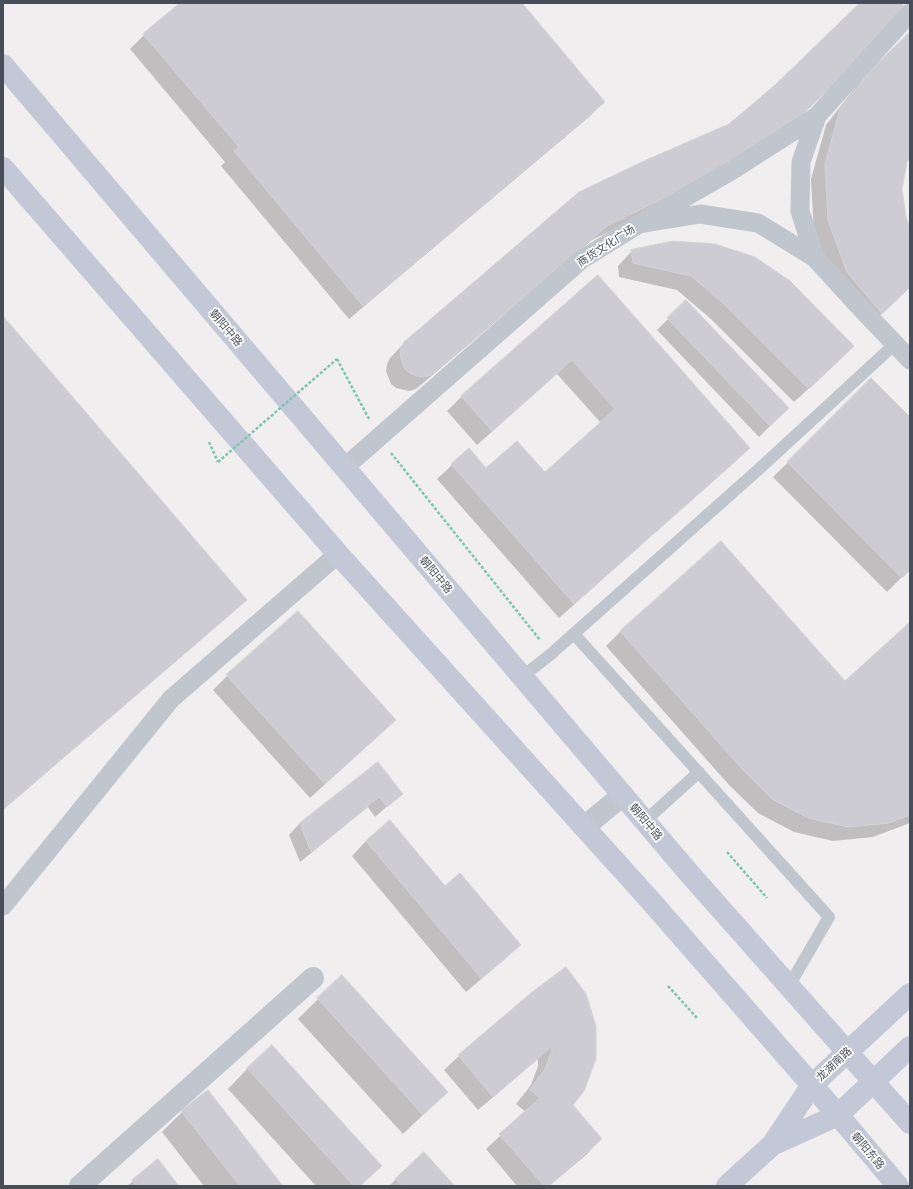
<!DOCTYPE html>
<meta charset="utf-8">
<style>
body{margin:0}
#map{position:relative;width:913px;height:1189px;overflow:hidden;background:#f0eeee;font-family:Ubuntu,sans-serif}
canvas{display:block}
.frame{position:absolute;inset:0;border:4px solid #484e59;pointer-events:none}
</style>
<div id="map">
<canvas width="913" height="1189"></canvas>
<div class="frame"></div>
</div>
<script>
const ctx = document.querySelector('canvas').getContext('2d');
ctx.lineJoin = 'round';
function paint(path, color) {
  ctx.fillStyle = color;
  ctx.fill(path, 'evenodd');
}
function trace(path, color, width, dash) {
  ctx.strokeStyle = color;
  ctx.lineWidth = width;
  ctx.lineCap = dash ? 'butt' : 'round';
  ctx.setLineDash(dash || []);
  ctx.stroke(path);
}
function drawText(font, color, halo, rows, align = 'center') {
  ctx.font = font + ' Ubuntu,"Noto Sans SC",sans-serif';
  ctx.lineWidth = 3.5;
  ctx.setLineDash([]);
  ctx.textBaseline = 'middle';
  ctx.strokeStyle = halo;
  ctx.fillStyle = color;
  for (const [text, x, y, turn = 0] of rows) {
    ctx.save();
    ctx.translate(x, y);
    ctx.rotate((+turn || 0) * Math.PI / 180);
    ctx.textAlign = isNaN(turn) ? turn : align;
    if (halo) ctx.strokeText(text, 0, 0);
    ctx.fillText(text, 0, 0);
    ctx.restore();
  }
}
const shadow = new Path2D(`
 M181,3H521L604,102L590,116L349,319L221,166L225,162L130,49L144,35Z
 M861,3H900L647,213L592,240L416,389L409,391L396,388L391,384L386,371L387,364L390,358L409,338L730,125L776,86Z
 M910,33V155L906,161L901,189L905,217L910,230V287L867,328L833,287L814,234L811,179L826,125L858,84Z
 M673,242L839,361L794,402L711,319L677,290L619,277L618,266L632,251Z
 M597,276L749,448L735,462L559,618L437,479L468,450L486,470L544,473L601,423L557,374L477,445L447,411L461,397Z
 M686,301L788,408L759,437L657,330Z
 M3,317L245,600L231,614L3,810Z
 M871,380L910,418V569L887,592L773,477Z
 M721,543L844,682L910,623V823L873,837L833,841L794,832L758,813L729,785L606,646L620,632Z
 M227,676L380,734L310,798L213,690Z
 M378,763L401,794L375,817L368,807L300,862L289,835L300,823Z
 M389,822L445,887L519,945L505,959L466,992L352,856L366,841Z
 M531,994L583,1090L572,1105L601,1139L587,1154L549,1186H517L486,1149L526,1112L516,1104L531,1085L538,1066V1059L478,1110L444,1070L459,1056Z
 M318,999L447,1092L403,1134L298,1019Z
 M248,1068L380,1166L360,1186H316L228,1089Z
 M182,1112L281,1186H204L162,1132Z
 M158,1161L178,1186H127L133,1181Z
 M396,1179L453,1186H389Z`);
const building = new Path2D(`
 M180,3H522L605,102L363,306L234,151L239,147L143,34Z
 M860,3H901L909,11L801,116L746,163L662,199L607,226L431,375L424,377L417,376L411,374L405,369L400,356L401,349L404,342L579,192L644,161L729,124L775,85Z
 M910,32V157L907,162L902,189L906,217L910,227V287L882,314L847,272L828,220L825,164L840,109L872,69Z
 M673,241L715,244L755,257L790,281L854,346L809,389L725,305L691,276L633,263L631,250Z
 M598,275L750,448L574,604L451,464L469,448L486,468L517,441L545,472L615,409L572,360L492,431L461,396Z
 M686,300L789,408L770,426L667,318Z
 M3,316L247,600L4,808L3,807Z
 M871,378L910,417V570L902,578L787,462Z
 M721,541L845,681L910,622V815L889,823L848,827L808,818L772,799L743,770L620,631Z
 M298,611L396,720L325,784L226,675Z
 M378,762L403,794L387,807L379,797L311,852L300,823Z
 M390,820L445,886L460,873L521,945L481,978L366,841Z
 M566,967L586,994L596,1026V1059L584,1091L573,1105L602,1139L548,1186H544L499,1134L540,1098L530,1090L545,1069L552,1051V1046L493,1097L458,1055L531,993Z
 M342,975L448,1092L423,1115L317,998Z
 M272,1045L382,1166L360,1186H354L247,1068Z
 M208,1090L283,1186H240L181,1111Z
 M424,1152L455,1186H402L395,1179Z
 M158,1159L179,1186H136L132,1180Z`);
const path = new Path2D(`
 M337,359L369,419
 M209,442L218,462
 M391,453L540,640
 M727,852L767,898
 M668,986L697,1018`);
const service = new Path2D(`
 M574,634L829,917L789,986
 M522,677L551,654L759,469L895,344
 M645,821L699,772`);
const pedestrian = new Path2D(`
 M649,218L731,171L817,116
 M815,258L800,211L801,162L817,116L910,13
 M345,467L581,260L639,224L700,214L758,223L815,258L857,304L910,360
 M3,906L171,699L338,554`);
const minor = new Path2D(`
 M80,1186L313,978`);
const tertiary = new Path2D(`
 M584,827L623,795`);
const secondary = new Path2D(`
 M3,65L688,872L910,1123
 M3,168L338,554L649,899L838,1115L898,1186
 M772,1145L838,1115L910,1047
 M727,1186L772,1145L812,1085L910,994`);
const pathBridge = new Path2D(`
 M218,462L337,359`);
const streetNames = [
 ["商货文化广场",606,246,-33],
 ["朝阳中路",226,328,50],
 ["朝阳中路",436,575,50],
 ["朝阳中路",646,822,50],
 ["龙湖南路",834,1064,-43],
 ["朝阳东路",868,1151,50]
];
paint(shadow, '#0003');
paint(building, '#ccccd2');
trace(building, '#d2d3d9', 1);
trace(path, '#7cc4ad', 2.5, [3, 2]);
trace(service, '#c0c6ce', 12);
trace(pedestrian, '#c0c6ce', 19);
trace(minor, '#c0c6ce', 22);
trace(tertiary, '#c0c6ce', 22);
trace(secondary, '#c2c8d5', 22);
trace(pathBridge, '#7cc4ad', 2.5, [3, 2]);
drawText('11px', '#484e59', '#fff', streetNames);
</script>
